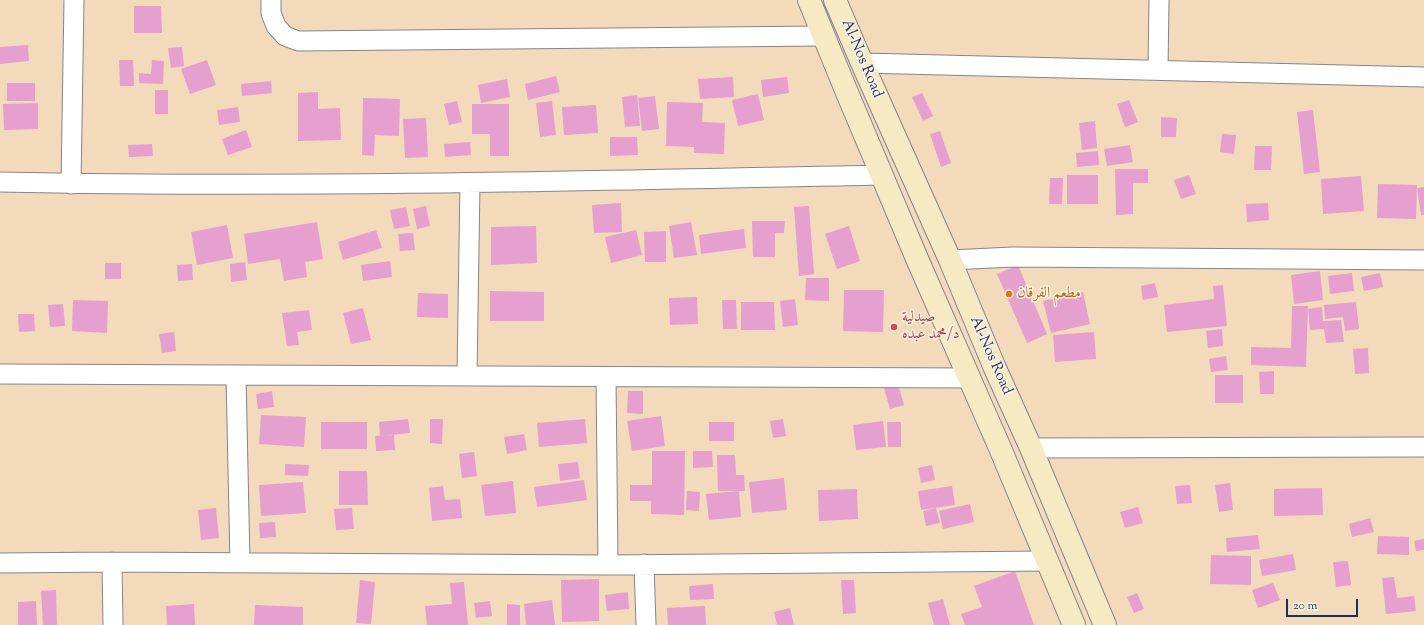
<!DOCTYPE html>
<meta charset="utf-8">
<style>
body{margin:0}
#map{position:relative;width:1424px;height:625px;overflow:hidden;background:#f2dabb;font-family:"Sorts Mill Goudy",serif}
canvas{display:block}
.scale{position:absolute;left:1286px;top:599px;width:72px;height:18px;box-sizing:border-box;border:2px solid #1b2f5e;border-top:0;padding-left:5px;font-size:12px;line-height:14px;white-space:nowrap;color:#1b2f5e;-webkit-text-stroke:3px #fcf5e5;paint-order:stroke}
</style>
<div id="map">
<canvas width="1424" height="625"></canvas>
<div class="scale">20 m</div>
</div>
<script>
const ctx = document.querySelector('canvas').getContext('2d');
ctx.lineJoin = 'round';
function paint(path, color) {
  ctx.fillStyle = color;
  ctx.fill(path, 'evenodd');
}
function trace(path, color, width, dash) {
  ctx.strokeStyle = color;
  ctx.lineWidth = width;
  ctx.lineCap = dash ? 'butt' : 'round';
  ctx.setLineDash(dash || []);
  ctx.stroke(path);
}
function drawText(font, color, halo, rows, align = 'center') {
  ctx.font = font + ' "Sorts Mill Goudy",Amiri,serif';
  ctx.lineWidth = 3;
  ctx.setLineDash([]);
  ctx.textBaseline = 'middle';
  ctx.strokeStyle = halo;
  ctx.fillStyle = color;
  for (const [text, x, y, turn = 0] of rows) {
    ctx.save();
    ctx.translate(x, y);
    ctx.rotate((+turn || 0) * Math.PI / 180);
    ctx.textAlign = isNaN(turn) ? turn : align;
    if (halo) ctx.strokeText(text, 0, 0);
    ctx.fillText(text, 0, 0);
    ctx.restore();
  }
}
const building = new Path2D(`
 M134,6H161L162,33H134Z
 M28,45L29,61L0,64V47Z
 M182,47L184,66L171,68L168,48Z
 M119,60H133L134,86H120Z
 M152,60L164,61L163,84L139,83V73L151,74Z
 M207,60L216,85L190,94L181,69Z
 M556,76L560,92L528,100L525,84Z
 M733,77L734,97L700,99L698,79Z
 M787,77L789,93L763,97L761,80Z
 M507,79L510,97L481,103L478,85Z
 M271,81L272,93L242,96L241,84Z
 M7,83H35V101H7Z
 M155,90H168V114H155Z
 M318,92V109L340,108L341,140L298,141V93Z
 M922,93L933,116L923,121L912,97Z
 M758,94L764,120L738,126L732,100Z
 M637,95L640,126L625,127L622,97Z
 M655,96L659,129L642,131L638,98Z
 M363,98L400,99L399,136L375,135L374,156L362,155Z
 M1129,100L1138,122L1125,127L1117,104Z
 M457,101L462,122L449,125L444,104Z
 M552,101L556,135L540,137L536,103Z
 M667,102L703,103L702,122L725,123L724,154L694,153V147L666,146Z
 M38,103V129L4,130L3,104Z
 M472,104H509V156H490V134H472Z
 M596,105L598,133L564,135L562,107Z
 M238,107L240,122L219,125L217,110Z
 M1313,110L1320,172L1304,174L1297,112Z
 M1161,117L1177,118L1176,137H1161Z
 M426,118L428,157L405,158L403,119Z
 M1095,121L1097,148L1082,150L1079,123Z
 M246,130L252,147L228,155L222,139Z
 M940,131L951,163L941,167L930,134Z
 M1222,134L1236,135L1234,154L1220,152Z
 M610,137H637L638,155L610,156Z
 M470,142L471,155L445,157L444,144Z
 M152,144L153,156L129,157L128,145Z
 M1130,145L1133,162L1107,166L1104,149Z
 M1255,146H1272L1271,170H1254Z
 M1098,151L1099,165L1077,167L1076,153Z
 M1115,169H1148V183H1133V214L1116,215Z
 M1067,175H1098V204H1067Z
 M1189,175L1196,194L1181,199L1174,180Z
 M1361,176L1364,211L1323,214L1321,179Z
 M1050,178H1063L1062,204H1049Z
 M1378,184L1417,185L1416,219L1377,218Z
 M1424,187V215H1421L1417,188Z
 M621,203L622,232L594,233L592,205Z
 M1268,203L1269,220L1247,222L1246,204Z
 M426,206L430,226L417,229L413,209Z
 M809,206L814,274L799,276L794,207Z
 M406,207L410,226L394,229L390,210Z
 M752,221H785L784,233H775V257H753Z
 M317,222L323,259L305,262L307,277L284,281L280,259L248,264L244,234Z
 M691,222L697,255L674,258L669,226Z
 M227,225L233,258L197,265L191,232Z
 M536,226L537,263L491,265V227Z
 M849,226L860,261L837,269L825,234Z
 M744,229L746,248L701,254L699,235Z
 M376,230L382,248L343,260L338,242Z
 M636,230L642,255L611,263L605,237Z
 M666,231V262H645L644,232Z
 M413,233L415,250L400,251L398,234Z
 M390,261L392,277L363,281L361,265Z
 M245,262L247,280L231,282L230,264Z
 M105,263H121V279H105Z
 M192,264L193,280L178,281L177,265Z
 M1018,265L1047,334L1027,343L997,274Z
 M1320,271L1323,300L1294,304L1291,275Z
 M1352,273L1354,291L1330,294L1328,276Z
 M1380,273L1383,287L1364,291L1361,277Z
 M806,278H829V301L805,300Z
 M1155,283L1158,297L1143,300L1141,286Z
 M1223,285L1227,326L1167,332L1164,305L1214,299L1213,286Z
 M844,290H884L883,332L843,331Z
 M490,291L544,292V321H490Z
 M1083,292L1090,324L1051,333L1043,301Z
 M418,293L448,294V318L417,317Z
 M697,297L698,324L670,325L669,298Z
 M795,299L798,325L783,327L780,301Z
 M73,300L108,301L107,333L72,331Z
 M722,300H736L737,329H723Z
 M741,302H774L775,330H741Z
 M1356,302L1359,329L1345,331L1343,317L1325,319L1324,305Z
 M63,304L65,326L50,327L48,305Z
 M1292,306H1308L1306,367L1251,365V347L1291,348Z
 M1322,307L1323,321L1341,320L1344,342L1326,343L1324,329L1310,330L1308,309Z
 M363,308L371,340L351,344L343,313Z
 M309,310L312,330L297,332L299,345L287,346L282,313Z
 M18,314H34L35,331L19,332Z
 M1222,329L1223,346L1208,348L1206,331Z
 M174,332L176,351L162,353L159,334Z
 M1094,332L1096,359L1055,362L1053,335Z
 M1368,348L1369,373L1355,374L1353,349Z
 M1226,356L1228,370L1211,372L1209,359Z
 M1274,371V394H1260L1259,372Z
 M1215,375H1243V403H1215Z
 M898,384L904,405L890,409L884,388Z
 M272,391L274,407L258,409L256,394Z
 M628,391H643V414L627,413Z
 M261,415L306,417L304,447L259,444Z
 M661,416L665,446L632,451L627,421Z
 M408,419L410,433L380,436L379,422Z
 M430,419H443L442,444L430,443Z
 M585,419L587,443L539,447L537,423Z
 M783,419L786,436L773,438L770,421Z
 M883,421L886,447L856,450L853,425Z
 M321,422H367V449H321Z
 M709,422H734V441H709Z
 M887,422H901V447H888Z
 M524,434L527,450L507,454L504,437Z
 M394,435L395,450L376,451L375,436Z
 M652,451H685L684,515L651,514V501H630V485H652Z
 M693,451H712L713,467L693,468Z
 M474,452L477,476L462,478L459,454Z
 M717,455H735L736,475H744L745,491H718Z
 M578,462L580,478L560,481L558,464Z
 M285,464L309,465L308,476L285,475Z
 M932,465L935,480L921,483L918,468Z
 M339,471H367L368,505H339Z
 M784,478L787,510L752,513L749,482Z
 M584,480L587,500L537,507L534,487Z
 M513,481L516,513L485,516L481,485Z
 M303,482L306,513L261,516L259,485Z
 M1230,483L1233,510L1219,512L1215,485Z
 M1190,485L1192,503L1177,504L1175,486Z
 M443,486L445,500L460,499L462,518L432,521L429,488Z
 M952,486L955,505L921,510L918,491Z
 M1322,488L1323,515L1274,516V489Z
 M857,489L858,519L819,521L818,490Z
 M687,491L700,492L699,511L686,510Z
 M739,491L741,517L709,520L706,494Z
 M970,504L974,522L943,529L939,511Z
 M1138,507L1143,523L1125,528L1120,512Z
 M216,508L219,538L201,540L198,510Z
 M352,508L354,529L336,530L334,509Z
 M936,508L940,523L926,526L923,511Z
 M1370,518L1374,532L1352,537L1349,524Z
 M275,522L276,537L260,538L259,523Z
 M1258,535L1260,549L1227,552L1226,538Z
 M1378,536L1409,537V555L1377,554Z
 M1424,539V550L1416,551L1414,541Z
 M1293,554L1296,570L1262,576L1259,560Z
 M1211,555L1251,556V585L1210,584Z
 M1348,561L1351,585L1336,587L1333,562Z
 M1015,571L1034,625H965L961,614L982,607L974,586Z
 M1394,577L1397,598L1414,596L1416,611L1386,614L1382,578Z
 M599,579V621L562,622L561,580Z
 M360,580L375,582L371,624L356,623Z
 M841,580H854L856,613L843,614Z
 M464,582L468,625H427L425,606L452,604L450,583Z
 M1273,583L1280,600L1258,608L1252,590Z
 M713,584L714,599L690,600L689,586Z
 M56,590L57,625H43L41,591Z
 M628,592L629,609L607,611L605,595Z
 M1137,593L1144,609L1134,613L1127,597Z
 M943,599L950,625H934L928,603Z
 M552,600L555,625H526L524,604Z
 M36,601L37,625H18V602Z
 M490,601L492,616L476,618L474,603Z
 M194,604L195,625H167L166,606Z
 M507,604L520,605V625H507Z
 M255,605L303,607V625H254Z
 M705,606L706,625H668L667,608Z
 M790,608L794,625H777L774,612Z`);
const street = new Path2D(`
 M271,0V13L276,26L285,36L298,41L823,36
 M862,63L1424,77
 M1158,70L1159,0
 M0,182C294,188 588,181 882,175
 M71,184L74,0
 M950,260L1013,257L1424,260
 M0,374L969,378
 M467,375L470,183
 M236,376L240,563
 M606,377L608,565
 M1031,448L1424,447
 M112,562L113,625
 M0,563L112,562L608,565L1047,561
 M644,564L646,625`);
const secondary = new Path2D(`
 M809,0L848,95L918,261L1000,448L1074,625
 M835,0L862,63L950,260L994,366L1031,448L1105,625`);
const markers = [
 [1009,294,4,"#e8710a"],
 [894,327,4,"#e0444e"]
];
const streetNames = [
 ["Al-Nos Road",861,59,67],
 ["Al-Nos Road",990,356,66]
];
const foodNames = [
 ["مطعم الفرقان",1017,294]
];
const healthNames = [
 ["صيدلية",902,318],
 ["د/محمد عبده",902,335]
];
paint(building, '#e6a0cf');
trace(street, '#86848c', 21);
trace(secondary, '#86848c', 24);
trace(street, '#fff', 19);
trace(secondary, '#f6e9c3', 22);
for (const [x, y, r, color] of markers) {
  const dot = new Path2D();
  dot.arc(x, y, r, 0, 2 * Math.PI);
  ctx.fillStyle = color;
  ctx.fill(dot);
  trace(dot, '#fcf5e5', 1.5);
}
drawText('15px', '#1b2f5e', '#fcf5e5', streetNames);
drawText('15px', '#c56008', '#fcf5e5', foodNames, 'left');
drawText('15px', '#be3a42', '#fcf5e5', healthNames, 'left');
</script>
